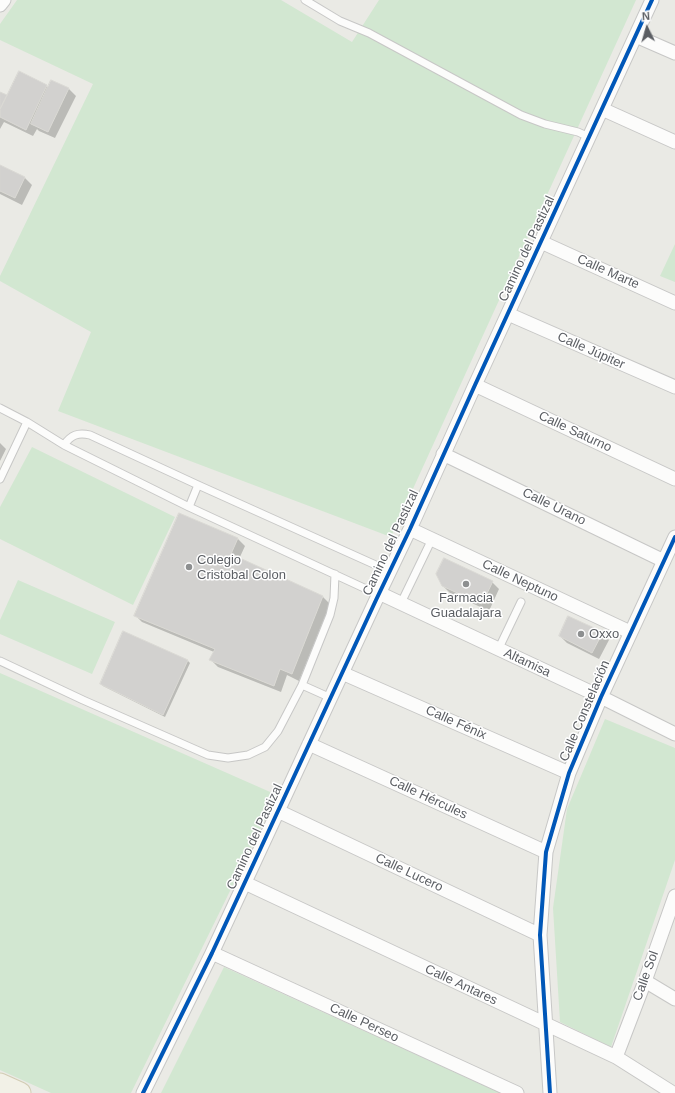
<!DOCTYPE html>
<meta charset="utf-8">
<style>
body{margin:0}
#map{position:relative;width:675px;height:1093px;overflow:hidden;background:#eaeae5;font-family:Helvetica,sans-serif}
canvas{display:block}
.north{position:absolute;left:627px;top:8px;width:40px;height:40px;-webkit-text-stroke:3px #fff;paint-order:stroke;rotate:355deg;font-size:11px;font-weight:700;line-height:16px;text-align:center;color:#5b5e63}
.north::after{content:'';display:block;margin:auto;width:14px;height:18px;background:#5b5e63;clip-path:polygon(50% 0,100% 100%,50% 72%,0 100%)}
</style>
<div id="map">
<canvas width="675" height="1093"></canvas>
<div class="north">N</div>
</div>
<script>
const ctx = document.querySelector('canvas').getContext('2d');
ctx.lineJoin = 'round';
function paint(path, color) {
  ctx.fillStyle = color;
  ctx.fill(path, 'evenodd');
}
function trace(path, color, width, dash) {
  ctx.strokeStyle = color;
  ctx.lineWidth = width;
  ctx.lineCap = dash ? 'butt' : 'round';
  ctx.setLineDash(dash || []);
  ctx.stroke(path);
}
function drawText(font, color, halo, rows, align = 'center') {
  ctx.font = font + ' Helvetica,sans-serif';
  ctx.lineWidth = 3;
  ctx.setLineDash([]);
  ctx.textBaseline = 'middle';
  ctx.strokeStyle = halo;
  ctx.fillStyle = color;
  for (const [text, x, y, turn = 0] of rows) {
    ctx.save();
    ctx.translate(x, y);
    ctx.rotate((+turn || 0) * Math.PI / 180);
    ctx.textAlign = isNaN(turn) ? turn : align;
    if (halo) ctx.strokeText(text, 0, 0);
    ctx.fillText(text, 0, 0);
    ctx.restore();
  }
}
const green = new Path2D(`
 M17,0H281L352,42L379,0H636L391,537L58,411L91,332L0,281V276L93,84L0,40V24Z
 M675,244V282L660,276Z
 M32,447L175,517L133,605L0,539V507Z
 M18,580L115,622L92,674L0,634V620Z
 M0,673L277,795L131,1093H51L0,1070Z
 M605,719L675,748V860L611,1047L560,1022L553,908L567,809Z
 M224,967L500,1093H161Z`);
const shadow = new Path2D(`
 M46,86L49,88L69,89L76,96L55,138L39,131L37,129L33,136L4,122L0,129V93L8,96Z
 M0,166L25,178L32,185L22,205L0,194Z
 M0,443L6,449L0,461Z
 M180,514L238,539L245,546L239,559L323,597L330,604L299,681L287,675L281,692L218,667L211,660L214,652L142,622L135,615Z
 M492,582L499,589L489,611L450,593L443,586Z
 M124,633L188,661L190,663L165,717L103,686L101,684Z
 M602,633L609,640L599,659L567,643L560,636Z`);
const building = new Path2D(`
 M19,71L47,85L26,130L0,117V110Z
 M51,80L69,88L48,132L31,124Z
 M0,92L7,95L0,109Z
 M0,165L25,177L15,198L0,191Z
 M179,513L238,538L231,554L323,596L292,674L280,669L274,686L209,660L215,649L134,616Z
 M444,558L493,581L482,604L442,586L436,574Z
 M568,616L603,632L592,653L559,636Z
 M123,631L188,660L163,715L100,684Z`);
const lane = new Path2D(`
 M305,0L340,21L369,33L521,115L545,124L578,132L589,137
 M0,408L27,422
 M0,479L27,422L64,445
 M189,507L198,485
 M379,593L364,588L189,507L64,445C71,435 78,432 90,435L198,485L389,571
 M401,603L432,539
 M498,650L521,602
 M0,661L83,700L208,755L228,758L248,755L265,747L278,731L302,685L330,615L334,598L335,574
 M302,685L331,698`);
const street = new Path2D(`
 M0,5L4,0
 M636,36L675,53
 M602,109L675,142
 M541,242L675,303
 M508,314L675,387
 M475,385L675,479
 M443,454L664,561
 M410,529L630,632
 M379,593L601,697L675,734
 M342,673L569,773
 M309,744L546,852
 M278,811L540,935
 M245,883L616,1057L673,1093
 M212,953L517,1093
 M645,981L675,999
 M616,1057L645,981L675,896
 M143,1093L212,953L278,811L376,600L410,529L475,385L652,0
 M550,1093L540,935L546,852L569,773L601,697L675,537`);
const primary = new Path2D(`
 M0,1084L20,1093`);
const cycleway = new Path2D(`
 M143,1093L212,953L278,811L376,600L410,529L475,385L652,0
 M550,1093L540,935L546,852L569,773L601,697L675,537`);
const markers = [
 [189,567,4,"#8d8f90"],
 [466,584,4,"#8d8f90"],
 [581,634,4,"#8d8f90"]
];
const streetNames = [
 ["Camino del Pastizal",527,249,-65],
 ["Calle Marte",608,272,24],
 ["Calle Júpiter",591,351,24],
 ["Calle Saturno",575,432,25],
 ["Calle Urano",554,507,26],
 ["Camino del Pastizal",391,543,-65],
 ["Calle Neptuno",520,581,25],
 ["Altamisa",527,663,25],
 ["Calle Constelación",585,711,-67],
 ["Calle Fénix",456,723,24],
 ["Calle Hércules",428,798,25],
 ["Camino del Pastizal",255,837,-65],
 ["Calle Lucero",409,873,25],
 ["Calle Sol",646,976,-70],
 ["Calle Antares",461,985,25],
 ["Calle Perseo",364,1023,25]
];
const poiNames = [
 ["Colegio",197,560],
 ["Cristobal Colon",197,575],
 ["Farmacia",466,598,"center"],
 ["Guadalajara",466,613,"center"],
 ["Oxxo",589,634]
];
paint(green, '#d2e7d1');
paint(shadow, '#0003');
paint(building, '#d2d1cf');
trace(building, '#dad9d4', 1);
trace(lane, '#c7c7c6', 9);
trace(street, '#c7c7c6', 15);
trace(primary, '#d2ccb3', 23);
trace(lane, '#fcfcfb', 7);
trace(street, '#fcfcfb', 13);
trace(primary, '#f2f1e7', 21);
trace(cycleway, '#0057b8', 4);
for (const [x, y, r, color] of markers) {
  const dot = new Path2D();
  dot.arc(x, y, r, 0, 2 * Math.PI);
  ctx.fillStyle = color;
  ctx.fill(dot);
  trace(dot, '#fff', 1.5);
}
drawText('13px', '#5b5e63', '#fff', streetNames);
drawText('13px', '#5b5e63', '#fff', poiNames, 'left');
</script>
